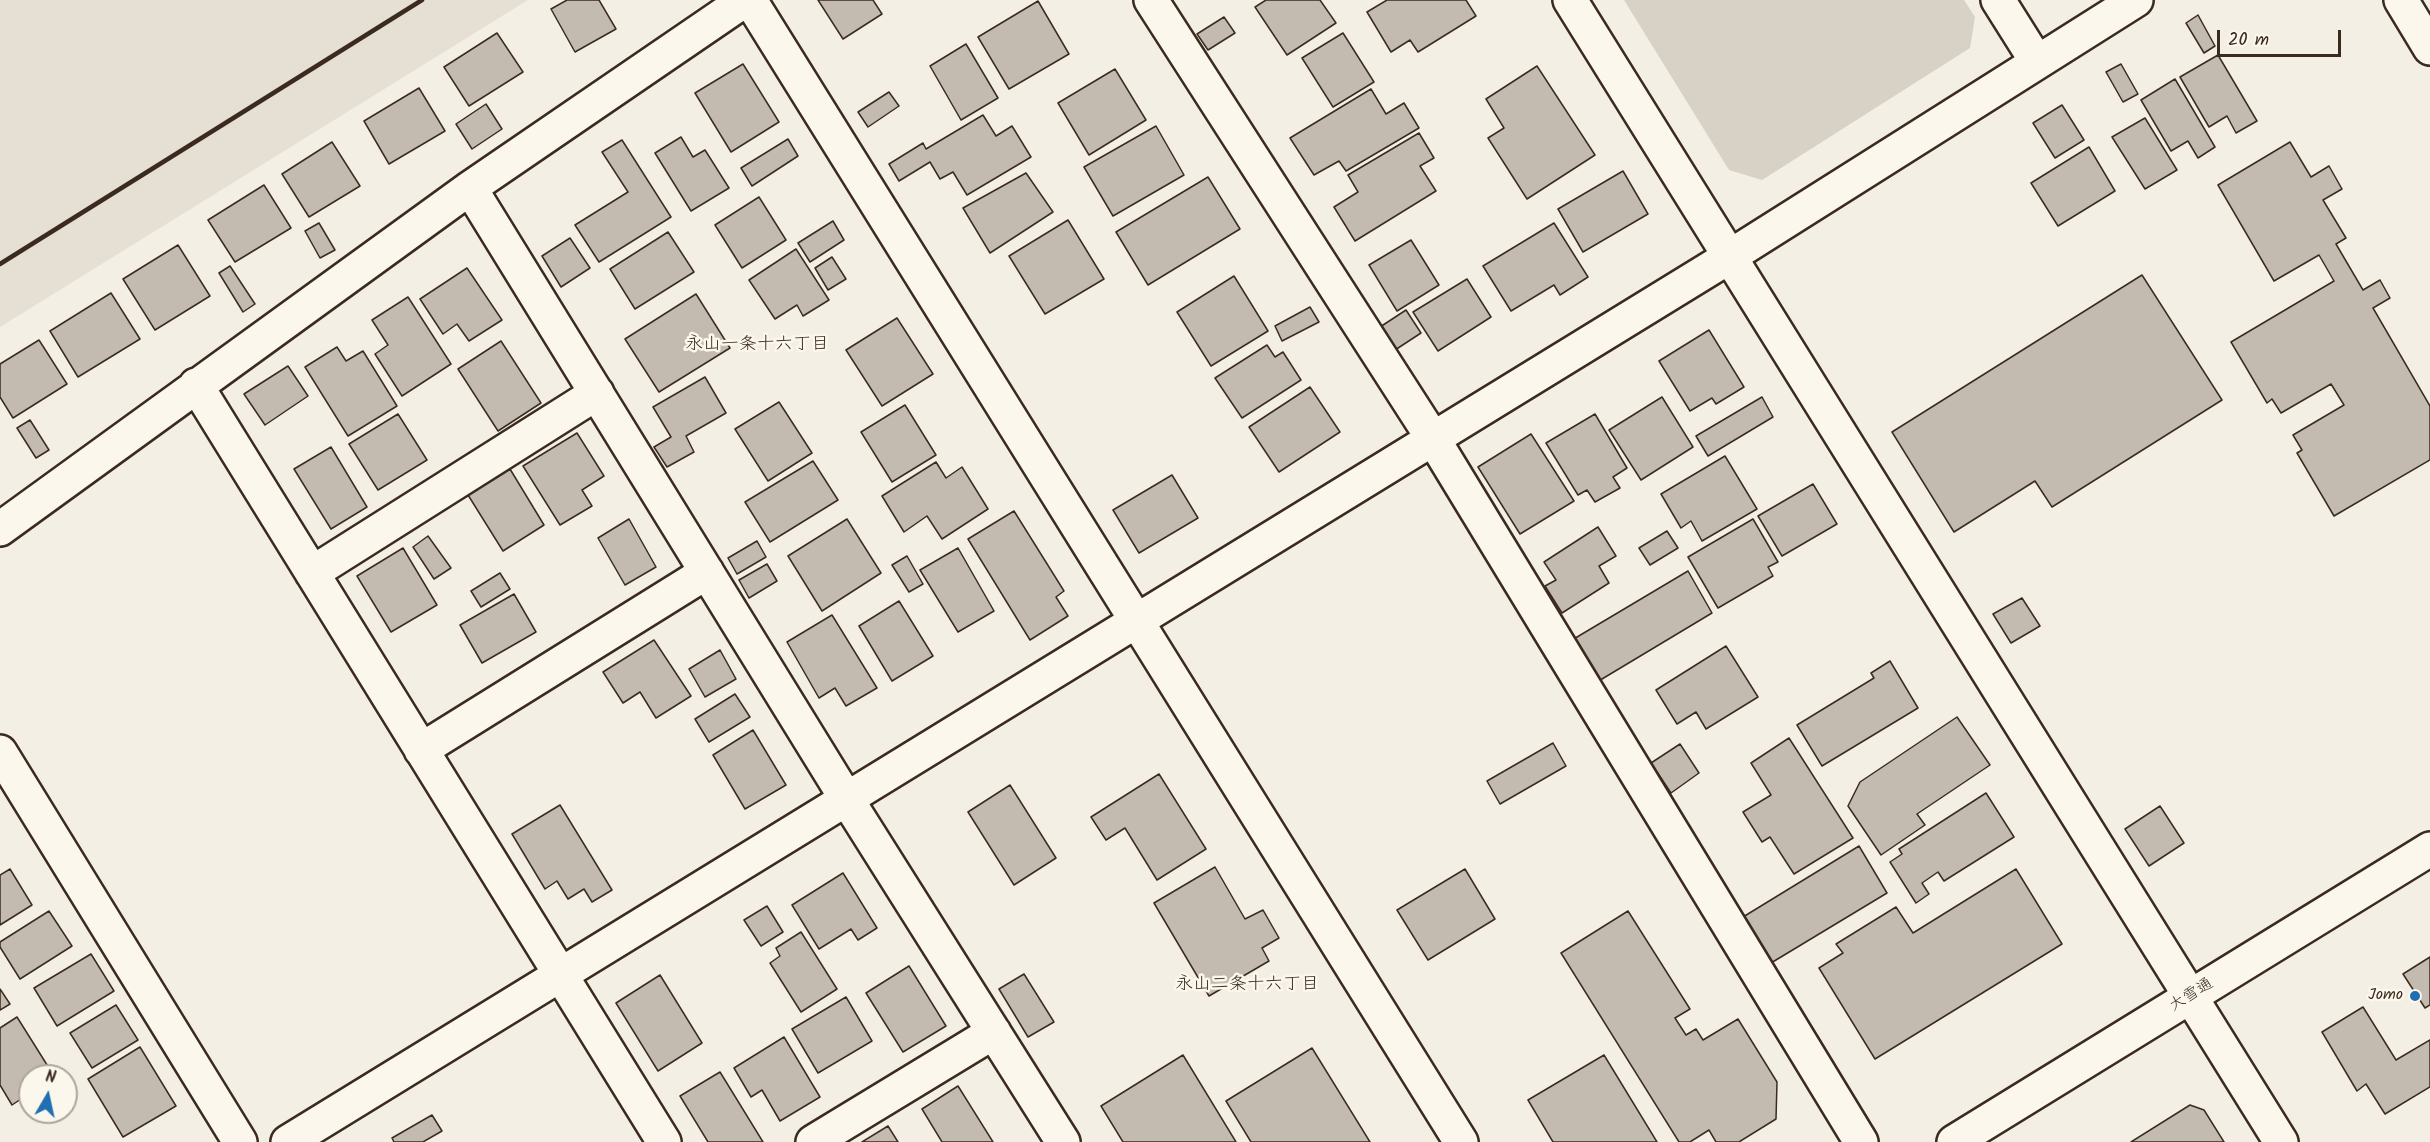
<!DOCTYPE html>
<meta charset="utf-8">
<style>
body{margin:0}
#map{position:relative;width:2430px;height:1142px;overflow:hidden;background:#f3efe4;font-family:Kalam,sans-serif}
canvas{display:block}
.north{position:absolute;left:18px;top:1064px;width:60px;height:60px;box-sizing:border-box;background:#fbf7ec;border:2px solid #aea59a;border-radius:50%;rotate:9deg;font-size:16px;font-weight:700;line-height:24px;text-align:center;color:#3b2a1e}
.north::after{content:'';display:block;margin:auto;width:21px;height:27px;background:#1f6fb2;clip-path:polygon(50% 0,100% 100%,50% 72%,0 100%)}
.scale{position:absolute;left:2217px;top:30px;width:124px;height:27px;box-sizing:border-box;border:3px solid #3b2a1e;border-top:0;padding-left:8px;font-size:18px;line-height:21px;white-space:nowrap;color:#3b2a1e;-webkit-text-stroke:4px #fbf7ec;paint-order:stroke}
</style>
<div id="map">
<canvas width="2430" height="1142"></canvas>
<div class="north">N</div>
<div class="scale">20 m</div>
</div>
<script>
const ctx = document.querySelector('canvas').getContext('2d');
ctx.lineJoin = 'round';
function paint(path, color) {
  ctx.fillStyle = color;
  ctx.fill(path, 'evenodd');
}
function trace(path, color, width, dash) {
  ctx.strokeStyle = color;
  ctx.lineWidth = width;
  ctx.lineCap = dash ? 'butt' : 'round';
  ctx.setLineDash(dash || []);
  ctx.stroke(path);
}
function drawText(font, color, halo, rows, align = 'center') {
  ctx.font = font + ' Kalam,"Klee One",sans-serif';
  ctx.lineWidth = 5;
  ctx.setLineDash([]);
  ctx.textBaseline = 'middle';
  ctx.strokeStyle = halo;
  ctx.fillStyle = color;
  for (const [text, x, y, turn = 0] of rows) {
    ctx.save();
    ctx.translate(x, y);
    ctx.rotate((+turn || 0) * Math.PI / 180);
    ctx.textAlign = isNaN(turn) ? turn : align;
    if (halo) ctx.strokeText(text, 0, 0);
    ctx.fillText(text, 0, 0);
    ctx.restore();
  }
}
const built = new Path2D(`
 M0,0H528L0,327Z`);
const green = new Path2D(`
 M1624,0H1964L1975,17L1970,48L1762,180L1729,170Z`);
const building = new Path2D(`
 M567,0H599L616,29L575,52L551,9Z
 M818,0H873L882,14L843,39Z
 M1266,0H1320L1336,23L1287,55L1255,7Z
 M1387,0H1466L1476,16L1418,52L1410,40L1391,52L1367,12Z
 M1038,1L1069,54L1009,89L978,37Z
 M2198,15L2215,46L2204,53L2186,23Z
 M1224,17L1235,33L1208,50L1197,34Z
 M497,33L523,72L469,106L444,67Z
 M1343,33L1374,82L1333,107L1302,58Z
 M966,44L998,98L961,120L930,66Z
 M2218,55L2257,121L2236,133L2227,116L2209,127L2180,77Z
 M743,64L779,122L731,152L695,93Z
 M2121,64L2138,94L2123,102L2106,72Z
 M1537,66L1595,155L1527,199L1488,138L1504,128L1486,99Z
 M1115,69L1146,120L1089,155L1058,103Z
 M2175,79L2215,147L2198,158L2188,141L2171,151L2141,100Z
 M419,88L445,131L389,164L364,121Z
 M1371,89L1386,114L1404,103L1419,128L1346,171L1339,161L1314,175L1290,138Z
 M889,92L899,106L868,127L858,112Z
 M486,104L502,129L472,149L456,124Z
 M2062,105L2084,140L2055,158L2033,123Z
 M983,115L996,136L1012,126L1031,157L967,195L953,172L940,179L930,162L899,181L889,164L923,143L926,149Z
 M2145,118L2177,170L2145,189L2112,137Z
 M1156,126L1184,175L1113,216L1084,167Z
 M1419,133L1434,158L1420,166L1436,191L1355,241L1334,207L1358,192L1348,175Z
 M681,137L693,157L705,150L729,188L691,211L655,153Z
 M788,139L798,156L752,186L741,168Z
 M622,140L671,217L599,262L575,225L628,192L602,152Z
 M332,142L360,186L309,217L282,174Z
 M2290,142L2311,177L2329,166L2342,189L2323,200L2346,238L2336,244L2363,290L2380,280L2390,298L2373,308L2430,406V460L2334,516L2297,453L2302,450L2293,435L2344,405L2331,384L2281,413L2272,399L2267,403L2231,342L2334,281L2319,255L2274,281L2218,185Z
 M2089,147L2115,191L2058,226L2031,183Z
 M1623,171L1648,214L1583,252L1558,209Z
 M1026,173L1053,212L990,253L963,208Z
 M1208,177L1240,229L1148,285L1116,232Z
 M264,185L291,228L235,262L208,220Z
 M759,197L786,240L742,268L715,225Z
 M1068,220L1104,279L1045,314L1009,256Z
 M833,221L844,240L810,262L798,243Z
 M319,223L335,250L320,258L305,231Z
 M1554,223L1588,277L1560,295L1554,285L1511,311L1483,266Z
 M668,232L694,272L635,309L610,269Z
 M570,238L590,268L561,287L542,256Z
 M1411,240L1439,285L1397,311L1369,265Z
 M178,245L210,296L155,330L123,279Z
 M796,249L829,300L803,316L797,305L775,319L749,280Z
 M832,257L846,279L828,290L815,268Z
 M230,266L255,304L243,312L219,273Z
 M467,268L502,320L469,341L457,324L443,334L420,299Z
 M2142,275L2222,400L2052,507L2035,481L1954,532L1892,432Z
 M1234,276L1268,331L1211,366L1177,312Z
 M1467,279L1491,317L1438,351L1413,312Z
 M111,293L140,339L78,377L50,331Z
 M696,294L730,348L659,392L625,339Z
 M408,297L451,364L402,396L375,354L388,345L372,320Z
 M1310,307L1319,322L1282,341L1275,326Z
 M1406,310L1421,333L1392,352L1377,329Z
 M897,318L933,374L882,406L846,350Z
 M1709,330L1744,387L1716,404L1712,398L1690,411L1659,361Z
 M39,340L67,384L13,418L0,397V364Z
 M501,341L541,403L498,431L458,369Z
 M1267,345L1275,357L1283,352L1301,380L1242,418L1215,378Z
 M337,347L346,361L363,351L397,406L348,436L305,367Z
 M288,366L308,396L265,425L244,394Z
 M705,377L726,413L686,436L694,452L667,467L654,447L671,437L653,407Z
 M1310,387L1340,432L1279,472L1249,427Z
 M1662,397L1693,447L1641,480L1609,430Z
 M1762,397L1773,417L1708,456L1696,436Z
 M779,402L812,453L768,481L735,429Z
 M905,405L936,455L892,482L861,432Z
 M398,414L427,460L378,490L349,444Z
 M1595,414L1627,468L1613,477L1620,488L1595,502L1587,490L1578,495L1546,443Z
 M30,420L49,450L36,458L17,428Z
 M577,433L604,476L582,490L592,506L560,525L523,466Z
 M1531,434L1574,501L1520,534L1478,467Z
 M331,447L367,507L331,529L294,469Z
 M1725,456L1757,509L1702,541L1691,521L1681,528L1661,494Z
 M813,461L838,500L770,542L745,502Z
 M936,462L946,478L962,467L988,509L942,539L927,516L904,532L882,496Z
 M510,469L544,525L503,551L468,495Z
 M1172,475L1198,518L1139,553L1113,510Z
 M1813,484L1837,524L1782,556L1758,516Z
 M1014,511L1064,591L1056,597L1068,616L1030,640L968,539Z
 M629,519L656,567L625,585L598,538Z
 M847,519L881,573L822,611L788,556Z
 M1753,519L1778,562L1768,567L1773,576L1718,608L1688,557Z
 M1598,527L1616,556L1599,566L1609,583L1562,613L1545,586L1556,580L1544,562Z
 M1667,531L1678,548L1650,565L1639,548Z
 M428,536L451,568L434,579L413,547Z
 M757,541L766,557L737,574L728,558Z
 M403,548L437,605L391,632L357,576Z
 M958,548L994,611L958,632L920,570Z
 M907,556L923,584L909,592L892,565Z
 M767,564L777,581L749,598L739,580Z
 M1688,571L1712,613L1597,682L1572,640Z
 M500,573L510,589L481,607L471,591Z
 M514,594L536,632L482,663L460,625Z
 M2022,598L2040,626L2011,643L1993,614Z
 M899,601L933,656L892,681L859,626Z
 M832,615L877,688L846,706L835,688L819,698L787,642Z
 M654,640L691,696L656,718L640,692L623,703L603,672Z
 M1726,646L1758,697L1706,729L1696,712L1677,724L1656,690Z
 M720,650L736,679L705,697L689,669Z
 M1890,661L1918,708L1822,766L1797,725L1874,678L1871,673Z
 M735,694L750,717L709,742L695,719Z
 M1957,717L1990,765L1917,814L1925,825L1881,855L1848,806L1860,782Z
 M753,730L786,785L745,809L713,755Z
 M1789,738L1853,838L1794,874L1770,837L1762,842L1743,812L1771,795L1751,763Z
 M1553,743L1566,766L1500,804L1487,781Z
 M1680,744L1699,773L1671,793L1651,763Z
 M1159,774L1206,849L1157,880L1125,828L1106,840L1091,817Z
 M1010,785L1056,858L1014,885L968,812Z
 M1986,793L2014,837L1944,881L1938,872L1922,883L1929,894L1916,903L1890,862L1902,854L1899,849Z
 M560,805L612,890L592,902L584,889L568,899L557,881L545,889L512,834Z
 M2160,806L2184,843L2149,866L2125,829Z
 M1859,846L1887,893L1771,963L1743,917Z
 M1215,867L1245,919L1263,910L1279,938L1262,948L1269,961L1209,996L1154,903Z
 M10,869L32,905L0,925V875Z
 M1465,869L1495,919L1428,960L1397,910Z
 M2016,869L2062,944L1875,1059L1819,968L1843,953L1836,944L1896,907L1913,933Z
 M843,873L877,928L858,940L851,929L819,949L792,905Z
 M767,906L783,932L761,946L744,920Z
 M49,911L72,946L20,979L0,947V942Z
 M1628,911L1690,1009L1675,1018L1686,1035L1696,1029L1703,1040L1738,1019L1777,1082L1776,1119L1739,1142H1716L1709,1130L1690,1142H1679L1561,953Z
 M801,932L837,989L801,1012L770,963L780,956L776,948Z
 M91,954L114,991L57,1026L34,988Z
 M2430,957V1005L2425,1008L2403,974Z
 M909,966L946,1026L903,1052L866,993Z
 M1024,974L1054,1022L1028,1037L999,989Z
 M660,975L702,1043L658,1071L616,1003Z
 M0,989L10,1004L0,1010Z
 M846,997L872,1041L818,1073L792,1029Z
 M116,1005L138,1040L92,1068L70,1033Z
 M2363,1007L2396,1060L2430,1040V1087L2385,1114L2366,1084L2357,1091L2322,1032Z
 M17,1017L54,1076H30V1093L12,1105L0,1085V1028Z
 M784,1037L820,1097L780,1121L762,1090L751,1097L734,1068Z
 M140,1047L176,1106L123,1137L88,1079Z
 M1312,1048L1370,1142H1251L1226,1101Z
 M1183,1055L1236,1142H1123L1101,1106Z
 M1604,1055L1657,1142H1553L1528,1100Z
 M720,1072L763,1142H708L680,1096Z
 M958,1086L993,1142H942L922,1109Z
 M2190,1105L2204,1110L2224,1142H2131Z
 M432,1115L442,1131L423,1142H394L392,1138Z
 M888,1126L898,1142H862Z`);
const minor = new Path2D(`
 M750,0L1461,1142
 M1151,0L1432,437L1861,1142
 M1570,0L2281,1142
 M1998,0L2037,62
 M2401,0L2430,48
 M470,188L846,798L1063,1142
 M196,385L664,1142
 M0,529L470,188L745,0
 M312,573L597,393
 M421,750L707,572
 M0,752L240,1142
 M288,1142L1729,257L2136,0
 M813,1142L994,1032`);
const highway = new Path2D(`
 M1954,1142L2430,849`);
const rail = new Path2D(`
 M0,264L422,0`);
const markers = [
 [2415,996,6,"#1f6fb2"]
];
const streetNames = [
 ["大雪通",2192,996,-32]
];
const poiNames = [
 ["Jomo",2403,996]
];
const neighbourhoodNames = [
 ["永山一条十六丁目",757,346],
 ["永山二条十六丁目",1247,986]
];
paint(built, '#e5dfd4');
paint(green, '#d8d1c6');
paint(building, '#c3bbb0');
trace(building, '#3b2a1e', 1.5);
trace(minor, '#3b2a1e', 38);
trace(highway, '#3b2a1e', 38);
trace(minor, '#fbf7ec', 33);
trace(highway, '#fbf7ec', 33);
trace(rail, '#3b2a1e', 4.5);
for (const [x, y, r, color] of markers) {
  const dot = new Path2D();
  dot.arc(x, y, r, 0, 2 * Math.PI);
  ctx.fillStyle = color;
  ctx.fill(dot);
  trace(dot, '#fbf7ec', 2);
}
drawText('16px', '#3b2a1e', '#fbf7ec', streetNames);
drawText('16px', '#3b2a1e', '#fbf7ec', poiNames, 'right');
drawText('18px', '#3b2a1e', '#fbf7ec', neighbourhoodNames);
</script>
